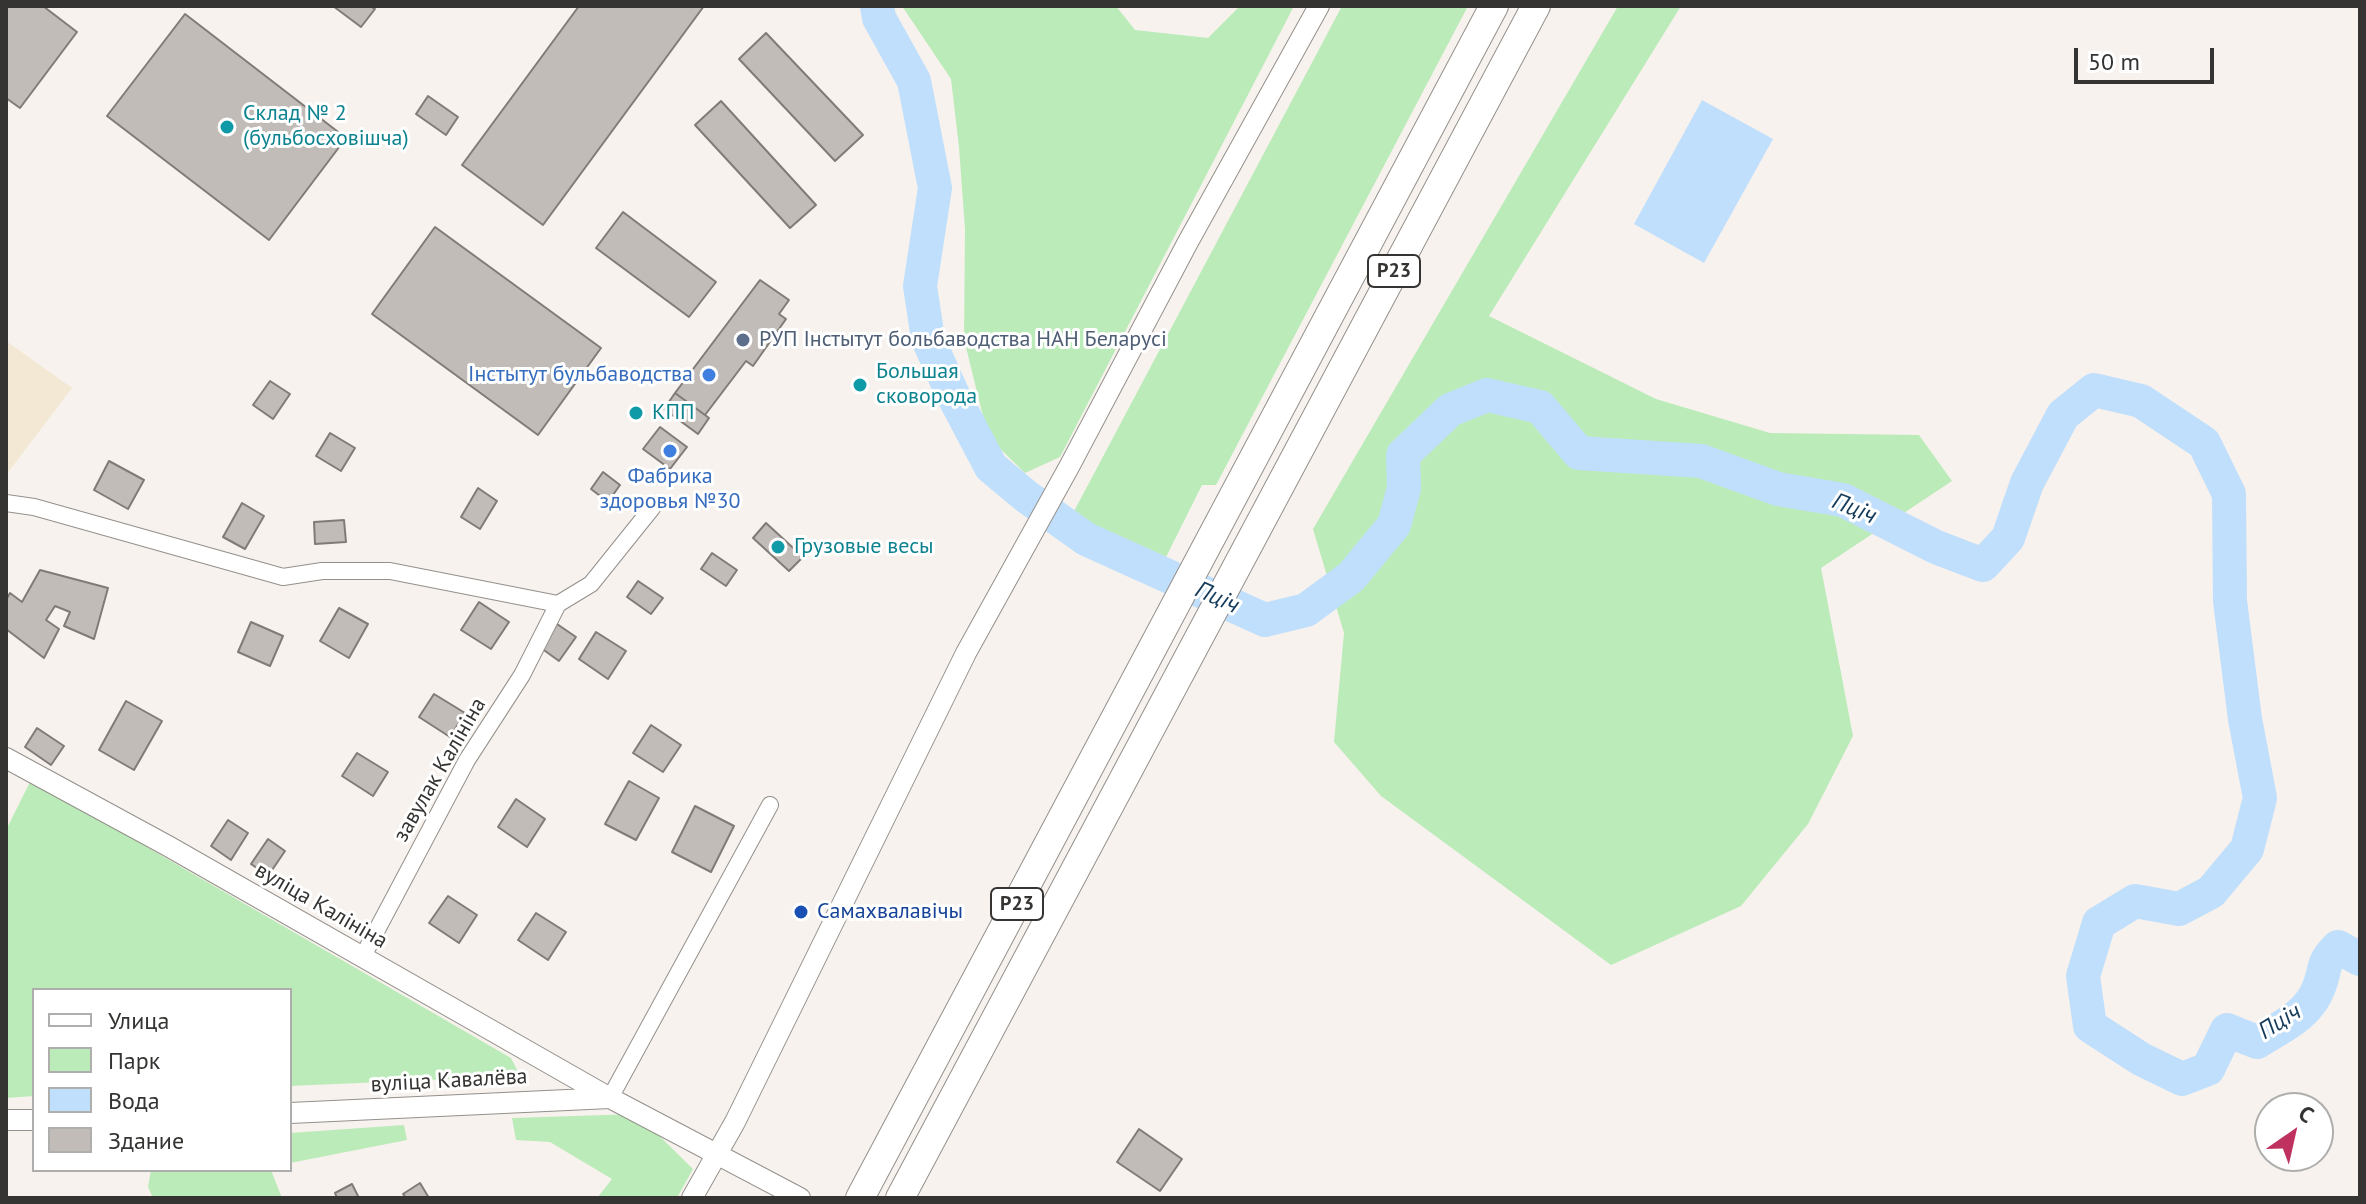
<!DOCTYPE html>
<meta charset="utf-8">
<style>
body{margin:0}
#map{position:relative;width:2366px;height:1204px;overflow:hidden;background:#f7f2ed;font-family:"PT Sans",sans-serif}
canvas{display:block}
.frame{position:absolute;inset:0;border:8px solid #353432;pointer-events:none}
.legend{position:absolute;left:32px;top:988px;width:260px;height:184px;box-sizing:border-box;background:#fff;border:2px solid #aeaead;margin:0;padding:10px 14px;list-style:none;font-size:24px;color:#353432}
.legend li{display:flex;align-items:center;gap:16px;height:40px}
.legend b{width:40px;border:2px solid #aeaead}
.north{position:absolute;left:2254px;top:1092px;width:80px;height:80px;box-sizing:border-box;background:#fff;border:2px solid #aeaead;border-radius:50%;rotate:34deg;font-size:22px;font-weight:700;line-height:32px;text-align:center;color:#353432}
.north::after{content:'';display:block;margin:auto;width:28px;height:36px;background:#bf315f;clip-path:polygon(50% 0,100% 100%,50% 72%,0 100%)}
.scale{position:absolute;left:2074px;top:48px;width:140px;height:36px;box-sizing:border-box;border:4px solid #353432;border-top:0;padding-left:10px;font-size:24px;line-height:28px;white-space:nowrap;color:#353432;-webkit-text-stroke:6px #fff;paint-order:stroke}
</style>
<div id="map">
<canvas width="2366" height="1204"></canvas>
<div class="frame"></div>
<ul class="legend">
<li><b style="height:10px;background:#fff"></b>Улица</li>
<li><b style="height:22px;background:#bbebb9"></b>Парк</li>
<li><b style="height:22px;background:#c0dffc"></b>Вода</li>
<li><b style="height:22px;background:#c2bcb8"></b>Здание</li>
</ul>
<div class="north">С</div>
<div class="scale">50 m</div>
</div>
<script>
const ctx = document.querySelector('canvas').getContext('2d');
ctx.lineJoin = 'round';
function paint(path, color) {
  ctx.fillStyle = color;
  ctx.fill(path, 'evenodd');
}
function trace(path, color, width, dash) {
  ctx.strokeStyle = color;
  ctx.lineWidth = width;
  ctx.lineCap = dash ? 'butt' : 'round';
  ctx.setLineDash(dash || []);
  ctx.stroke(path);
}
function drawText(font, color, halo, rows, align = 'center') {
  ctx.font = font + ' "PT Sans",sans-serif';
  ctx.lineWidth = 6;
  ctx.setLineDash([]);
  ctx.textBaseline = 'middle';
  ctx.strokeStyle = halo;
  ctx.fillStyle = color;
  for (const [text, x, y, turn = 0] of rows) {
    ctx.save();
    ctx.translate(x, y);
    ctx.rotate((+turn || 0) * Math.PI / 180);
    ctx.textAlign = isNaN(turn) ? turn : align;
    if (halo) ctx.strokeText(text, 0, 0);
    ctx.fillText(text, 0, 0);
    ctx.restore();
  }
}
const education = new Path2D(`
 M6,341L72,388L6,475Z`);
const green = new Path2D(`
 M902,6H1116L1135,30L1208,38L1240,6H1294L1060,457L1025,473L988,437L964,339L965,229L959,147L951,79Z
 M1342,6H1468L1216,485H1202L1164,561L1092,532L1072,515Z
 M1618,6H1681L1489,316L1656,399L1770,433L1919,435L1952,481L1821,568L1853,736L1808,824L1741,906L1611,965L1381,796L1334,742L1344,633L1313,529Z
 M31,780L511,1058L520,1076L290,1086V990H34V1096L6,1098V830Z
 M637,1114L693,1169L677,1198H597L612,1179L550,1142L516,1140L512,1118Z
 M404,1125L407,1140L290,1163V1133Z
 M151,1170H271L282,1198H153L148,1187Z`);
const water = new Path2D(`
 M1702,100L1773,139L1704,263L1634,224Z`);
const river = new Path2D(`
 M877,6L879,18L914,81L935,188L920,286L928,339L952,393L991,467L1027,497L1086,539L1265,620L1306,610L1351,577L1394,525L1404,488L1403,455L1450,410L1487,395L1540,407L1579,453L1701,461L1778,489L1843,500L1936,547L1983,565L2008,538L2027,483L2063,415L2094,390L2141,401L2204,443L2229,494L2230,601L2245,719L2260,798L2247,849L2211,892L2179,909L2135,901L2099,923L2083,976L2090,1026L2141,1059L2182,1079L2208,1069L2227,1030L2257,1042C2281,1027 2309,1015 2319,987C2327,966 2321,964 2338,947L2360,959`);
const building = new Path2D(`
 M6,6H43L77,32L20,108L6,98Z
 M333,6H370L375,9L361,27Z
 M579,6H704L543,225L462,165Z
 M185,14L346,138L269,240L107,116Z
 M766,33L863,135L835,161L739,59Z
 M428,96L458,117L446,135L416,114Z
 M721,101L816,205L790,228L695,125Z
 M623,212L716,282L689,317L596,248Z
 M435,227L601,348L538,435L372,314Z
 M760,280L789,300L779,314L786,319L753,366L746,361L705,415L675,393Z
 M270,381L290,394L273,419L253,405Z
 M675,393L709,418L698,434L664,409Z
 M660,427L687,447L670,469L643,449Z
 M330,433L355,448L341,471L316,456Z
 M109,461L144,480L128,509L94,490Z
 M603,472L620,485L608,502L591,489Z
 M478,488L497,501L480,529L461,517Z
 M242,503L264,516L245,549L223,537Z
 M344,520L346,542L315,544L314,522Z
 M766,523L803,557L789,571L753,538Z
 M712,553L737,570L726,586L701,569Z
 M40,570L108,588L94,639L64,626L70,612L55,606L46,620L59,629L44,658L6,629V600L10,593L22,602Z
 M638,581L663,598L651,614L627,597Z
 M479,602L509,622L491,649L461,630Z
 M339,608L368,624L349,658L320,641Z
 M251,622L283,636L270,666L238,652Z
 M557,624L576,637L559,661L541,648Z
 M596,632L626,651L608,679L579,659Z
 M434,694L465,713L450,737L419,717Z
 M126,701L162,721L134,770L99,750Z
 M651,725L681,745L663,772L633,753Z
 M37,728L64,746L51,765L25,747Z
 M357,753L388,772L373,796L342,776Z
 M629,781L659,798L636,840L605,824Z
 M516,799L545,819L527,847L498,827Z
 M695,806L734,826L711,872L672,852Z
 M228,820L248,833L231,860L211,846Z
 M268,839L285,851L268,876L251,864Z
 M448,896L477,915L459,943L429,923Z
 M536,913L566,932L548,960L518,940Z
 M1139,1129L1182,1159L1160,1191L1117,1162Z
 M420,1183L429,1198H406L403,1194Z
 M352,1184L359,1198H337L335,1193Z`);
const minor = new Path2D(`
 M6,503L34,507L283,577L322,571H390L558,604
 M558,604L591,584L652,508
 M362,958L467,760L522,675L558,604
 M610,1098L770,805`);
const tertiary = new Path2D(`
 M6,758L168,846L610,1098L800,1198
 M290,1113L610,1098
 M6,1120H34
 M692,1198L735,1122L966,653L1069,467L1188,242L1319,6`);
const trunk = new Path2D(`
 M860,1198L1494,6
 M900,1198L1536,6`);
const markers = [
 [227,127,8,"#0f9aa8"],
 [743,340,8,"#5c6f8a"],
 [709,375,8,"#3f7fe0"],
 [860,385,8,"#0f9aa8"],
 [636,413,8,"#0f9aa8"],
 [670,451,8,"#3f7fe0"],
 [778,547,8,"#0f9aa8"],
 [801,912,8,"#1a4fb4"]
];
const shields = [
 [1394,271,52],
 [1017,904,52]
];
const shieldNames = [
 ["Р23",1394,271],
 ["Р23",1017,904]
];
const cultureNames = [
 ["Склад № 2",243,114],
 ["(бульбосховішча)",243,139],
 ["Большая",876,372],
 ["сковорода",876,397],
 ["КПП",652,413],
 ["Грузовые весы",794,547]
];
const serviceNames = [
 ["РУП Інстытут больбаводства НАН Беларусі",759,340]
];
const shopNames = [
 ["Інстытут бульбаводства",693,375],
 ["Фабрика",670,477,"center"],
 ["здоровья №30",670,502,"center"]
];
const streetNames = [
 ["завулак Калініна",440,770,-60],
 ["вуліца Калініна",321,906,30],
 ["вуліца Кавалёва",449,1081,-3]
];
const transitNames = [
 ["Самахвалавічы",817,912]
];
const waterNames = [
 ["Пціч",1854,509,22],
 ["Пціч",1217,598,24],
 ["Пціч",2280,1022,-32]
];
paint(education, '#f2e8d3');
paint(green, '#bbebb9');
paint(water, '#c0dffc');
trace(river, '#c0dffc', 34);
paint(building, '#c2bcb8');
trace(building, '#807b77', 2);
trace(minor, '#94908b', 18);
trace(tertiary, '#94908b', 22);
trace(trunk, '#94908b', 30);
trace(minor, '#fff', 16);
trace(tertiary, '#fff', 20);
trace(trunk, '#fff', 28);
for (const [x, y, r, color] of markers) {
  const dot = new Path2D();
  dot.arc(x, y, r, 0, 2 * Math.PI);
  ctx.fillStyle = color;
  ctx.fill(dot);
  trace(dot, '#fff', 3);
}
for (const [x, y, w] of shields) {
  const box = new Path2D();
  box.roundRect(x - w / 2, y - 16, w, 32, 6);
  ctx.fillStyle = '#fff';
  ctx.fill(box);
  trace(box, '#353432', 2);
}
drawText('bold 20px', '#353432', null, shieldNames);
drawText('22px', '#0d838f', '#fff', cultureNames, 'left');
drawText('22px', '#4e5e75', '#fff', serviceNames, 'left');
drawText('22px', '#366cbe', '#fff', shopNames, 'right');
drawText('22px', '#353432', '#fff', streetNames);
drawText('22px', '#164399', '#fff', transitNames, 'left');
drawText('italic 24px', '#153b5b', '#fff', waterNames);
</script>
